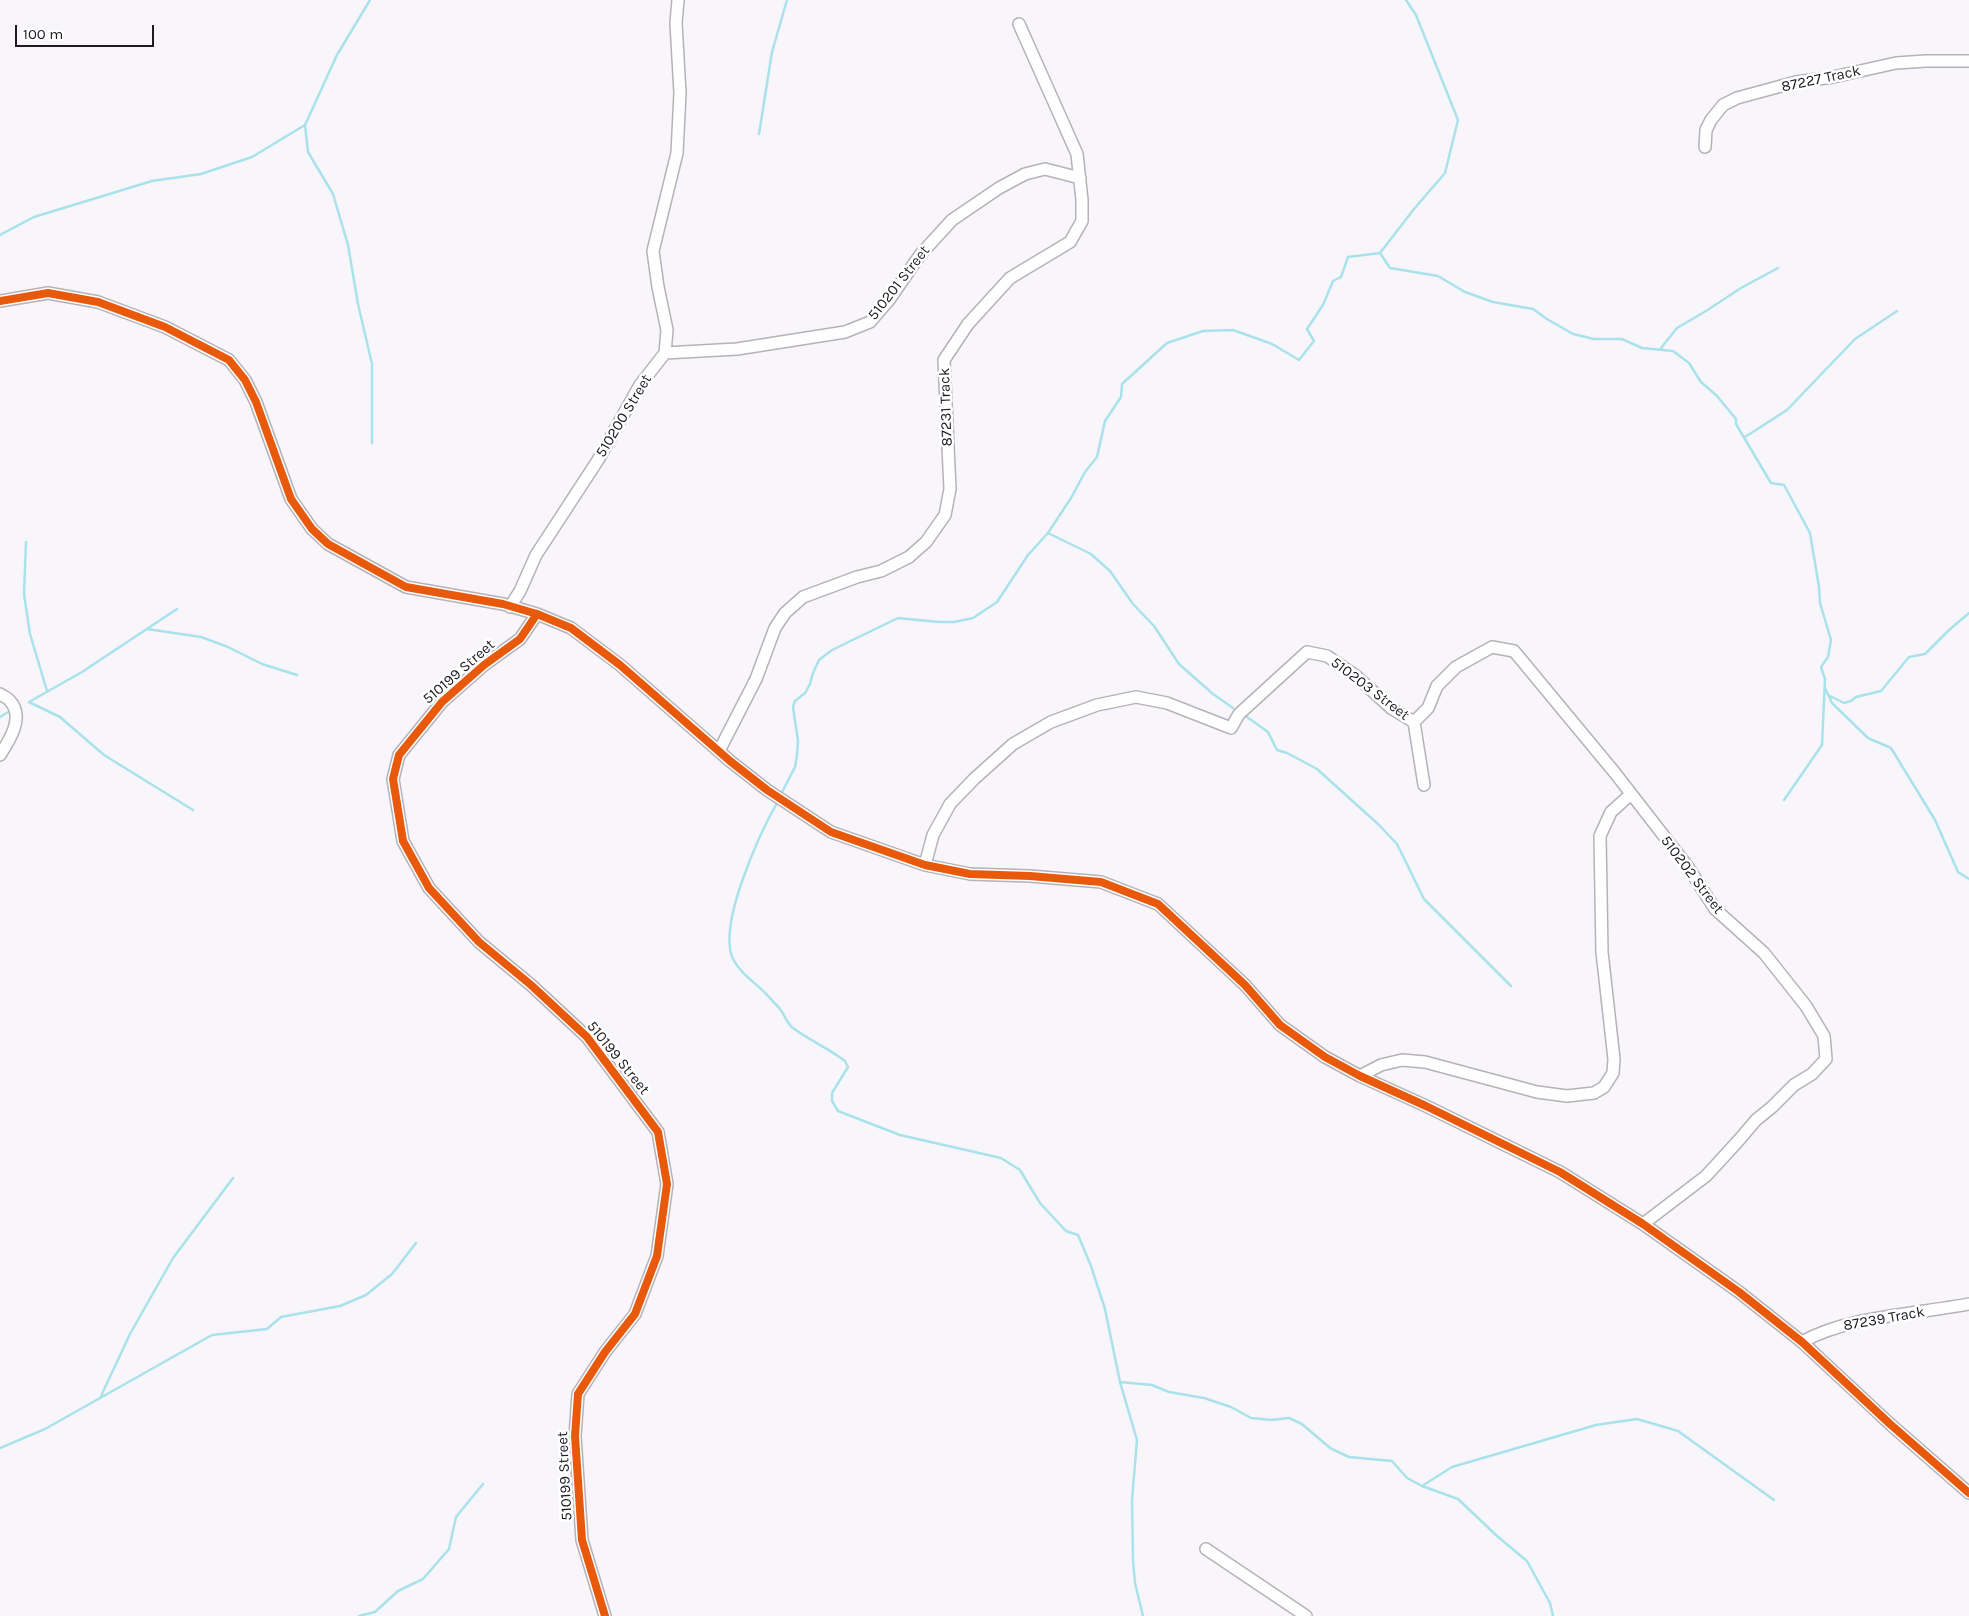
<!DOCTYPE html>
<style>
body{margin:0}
#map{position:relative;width:1969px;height:1616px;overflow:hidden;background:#f8f6fa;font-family:Karla,sans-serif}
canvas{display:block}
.scale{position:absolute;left:15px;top:25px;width:139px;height:22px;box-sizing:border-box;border:2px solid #1d1a21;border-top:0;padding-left:6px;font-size:15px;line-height:18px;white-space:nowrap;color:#1d1a21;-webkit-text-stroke:4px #fff;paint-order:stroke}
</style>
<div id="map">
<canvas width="1969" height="1616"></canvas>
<div class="scale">100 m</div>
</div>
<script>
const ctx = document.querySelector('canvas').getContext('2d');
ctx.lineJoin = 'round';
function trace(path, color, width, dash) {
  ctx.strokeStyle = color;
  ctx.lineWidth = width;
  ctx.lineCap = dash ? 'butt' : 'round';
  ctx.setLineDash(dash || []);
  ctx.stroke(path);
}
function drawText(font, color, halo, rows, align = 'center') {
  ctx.font = font + ' Karla,sans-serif';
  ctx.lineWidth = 5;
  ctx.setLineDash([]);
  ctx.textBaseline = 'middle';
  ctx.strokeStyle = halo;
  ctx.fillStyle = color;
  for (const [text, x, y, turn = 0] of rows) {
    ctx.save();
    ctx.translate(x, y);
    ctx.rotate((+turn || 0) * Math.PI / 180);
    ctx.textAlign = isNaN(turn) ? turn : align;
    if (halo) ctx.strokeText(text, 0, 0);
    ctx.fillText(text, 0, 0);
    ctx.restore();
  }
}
const stream = new Path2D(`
 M370,0L337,55L305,125L308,152L333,194L348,245L358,304L372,364V443
 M759,134L772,52L787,0
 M0,235L34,217L152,181L201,174L252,157L305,125
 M1380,253L1390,268L1438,276L1465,292L1493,302L1533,309L1547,319L1573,334L1594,339H1622L1642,348L1673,351L1689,363L1701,382L1717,396L1736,419V424L1771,483L1784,485L1810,533L1819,587L1820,603L1831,640L1828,657L1821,667L1825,679L1822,745L1784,800
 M1661,348L1677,328L1706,311L1741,288L1778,268
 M1745,437L1787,410L1855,339L1897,311
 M1048,533L1091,554L1110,571L1133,604L1154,626L1179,664L1213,694L1233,708
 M26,542L24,594L30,634L47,691
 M147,629L201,637L228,647L262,664L297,675
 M1825,688L1832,703L1868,738L1891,748L1935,820L1958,872L1969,879
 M1830,696L1844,703L1851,701L1856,697L1881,691L1909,657L1925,654L1949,630L1969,613
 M29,702L60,717L104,755L193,810
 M29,702L82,672L177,609
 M0,717L10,711
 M1247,717L1268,732L1277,750L1287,753L1317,769L1378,824L1397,844L1424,899L1511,986
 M780,796L795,767L797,755L798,741L793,707L795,701L805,693L810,684L813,673L819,660L832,650L898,618L939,622H954L973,618L997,602L1028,555L1048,533L1071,498L1085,472L1097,457L1105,421L1121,397L1122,384L1167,343L1203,331L1233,330L1272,344L1299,360L1314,341L1307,329L1323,305L1333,281L1341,277L1348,257L1380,253L1414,209L1445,173L1458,120L1416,15L1406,0
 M778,801C760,833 717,925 733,959C741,975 759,985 770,998C773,1002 777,1005 780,1009C785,1015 787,1024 793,1028C809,1040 828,1048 845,1061L848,1067L832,1093V1101L838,1111L900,1135L1001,1158L1020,1170L1040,1203L1066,1231L1078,1235L1091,1266L1105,1309L1120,1382L1137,1440L1132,1500L1133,1560L1135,1583L1143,1616
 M1120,1382L1152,1385L1169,1392L1204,1398L1231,1407L1251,1418L1271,1420L1289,1418L1302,1424L1330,1448L1349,1457L1392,1461L1407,1478L1422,1486L1458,1499L1497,1536L1527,1561L1550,1603L1553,1616
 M101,1396L130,1334L173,1258L233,1178
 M0,1448L45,1429L212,1335L267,1329L281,1317L340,1306L366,1295L392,1274L416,1243
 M1422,1486L1452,1467L1596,1425L1637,1419L1678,1431L1774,1500
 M359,1616L375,1612L398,1591L423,1579L449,1549L456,1517L483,1484`);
const minor = new Path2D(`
 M1705,147L1706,130L1711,120L1723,105L1737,98L1796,82L1833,77L1896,63L1926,61H1969
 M0,301L48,293L98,302L165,327L229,360L245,380L256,402L291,499L312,529L328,544L406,587L503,604L537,614L571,628L620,665L730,761L767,790L831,832L925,865L970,874L1030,876L1101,882L1158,904L1245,985L1280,1025L1325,1057L1360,1076L1426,1106L1560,1172L1643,1224L1739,1292L1802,1342L1890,1424L1969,1493
 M665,353L737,349L845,332L870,322L889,300L920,255L952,220L999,188L1025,174L1045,169L1080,178
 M510,607L520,591L536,555L598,460L640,385L665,353L667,330L658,287L653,251L677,153L680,93L676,23L678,0
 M537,614L520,639L484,665L442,702L399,755L393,779L403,841L429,888L479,942L531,985L587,1037L658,1132L667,1184L657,1256L635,1314L605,1352L578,1394L575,1436L582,1540L605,1616
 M0,694C3,696 8,698 10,701C25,717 9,741 0,755
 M1414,722L1428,708L1437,686L1456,667L1492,647L1514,651L1615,773L1688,867L1715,909L1764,953L1806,1006L1824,1036L1826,1059L1812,1074L1794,1085L1772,1107L1756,1120L1739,1140L1706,1176L1643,1224
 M719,751L756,679L775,628L785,613L803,597L857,577L881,571L909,557L926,542L945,515L950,489L944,360L968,324L1010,278L1070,242L1082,221V200L1077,154L1019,24
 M925,865L933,835L950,804L974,779L1013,744L1051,722L1097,705L1136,697L1167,703L1231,728L1239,714L1307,652L1327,656L1356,676L1391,708L1414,722L1424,785
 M1360,1076L1381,1065L1402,1060L1425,1062L1537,1092L1567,1096L1594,1093L1604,1087L1613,1073L1614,1059L1602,952L1600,836L1611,812L1631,794
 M1802,1342C1848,1316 1917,1314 1969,1304
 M1206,1549L1306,1616`);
const cycleway = new Path2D(`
 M0,301L48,293L98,302L165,327L229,360L245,380L256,402L291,499L312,529L328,544L406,587L503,604L537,614L571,628L620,665L730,761L767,790L831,832L925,865L970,874L1030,876L1101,882L1158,904L1245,985L1280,1025L1325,1057L1360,1076L1426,1106L1560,1172L1643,1224L1739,1292L1802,1342L1890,1424L1969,1493
 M537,614L520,639L484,665L442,702L399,755L393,779L403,841L429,888L479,942L531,985L587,1037L658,1132L667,1184L657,1256L635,1314L605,1352L578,1394L575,1436L582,1540L605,1616`);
const streetNames = [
 ["87227 Track",1821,79,-12],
 ["510201 Street",899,283,-52],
 ["87231 Track",946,407,-92],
 ["510200 Street",624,416,-59],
 ["510199 Street",459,672,-41],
 ["510203 Street",1370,689,37],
 ["510202 Street",1692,875,53],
 ["510199 Street",618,1058,51],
 ["87239 Track",1884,1319,-10],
 ["510199 Street",565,1476,-93]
];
trace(stream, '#a9e2eb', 2.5);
trace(minor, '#b5b2b8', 14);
trace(minor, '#fefefe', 11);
trace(cycleway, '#e8590c', 8);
drawText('15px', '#1d1a21', '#fff', streetNames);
</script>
